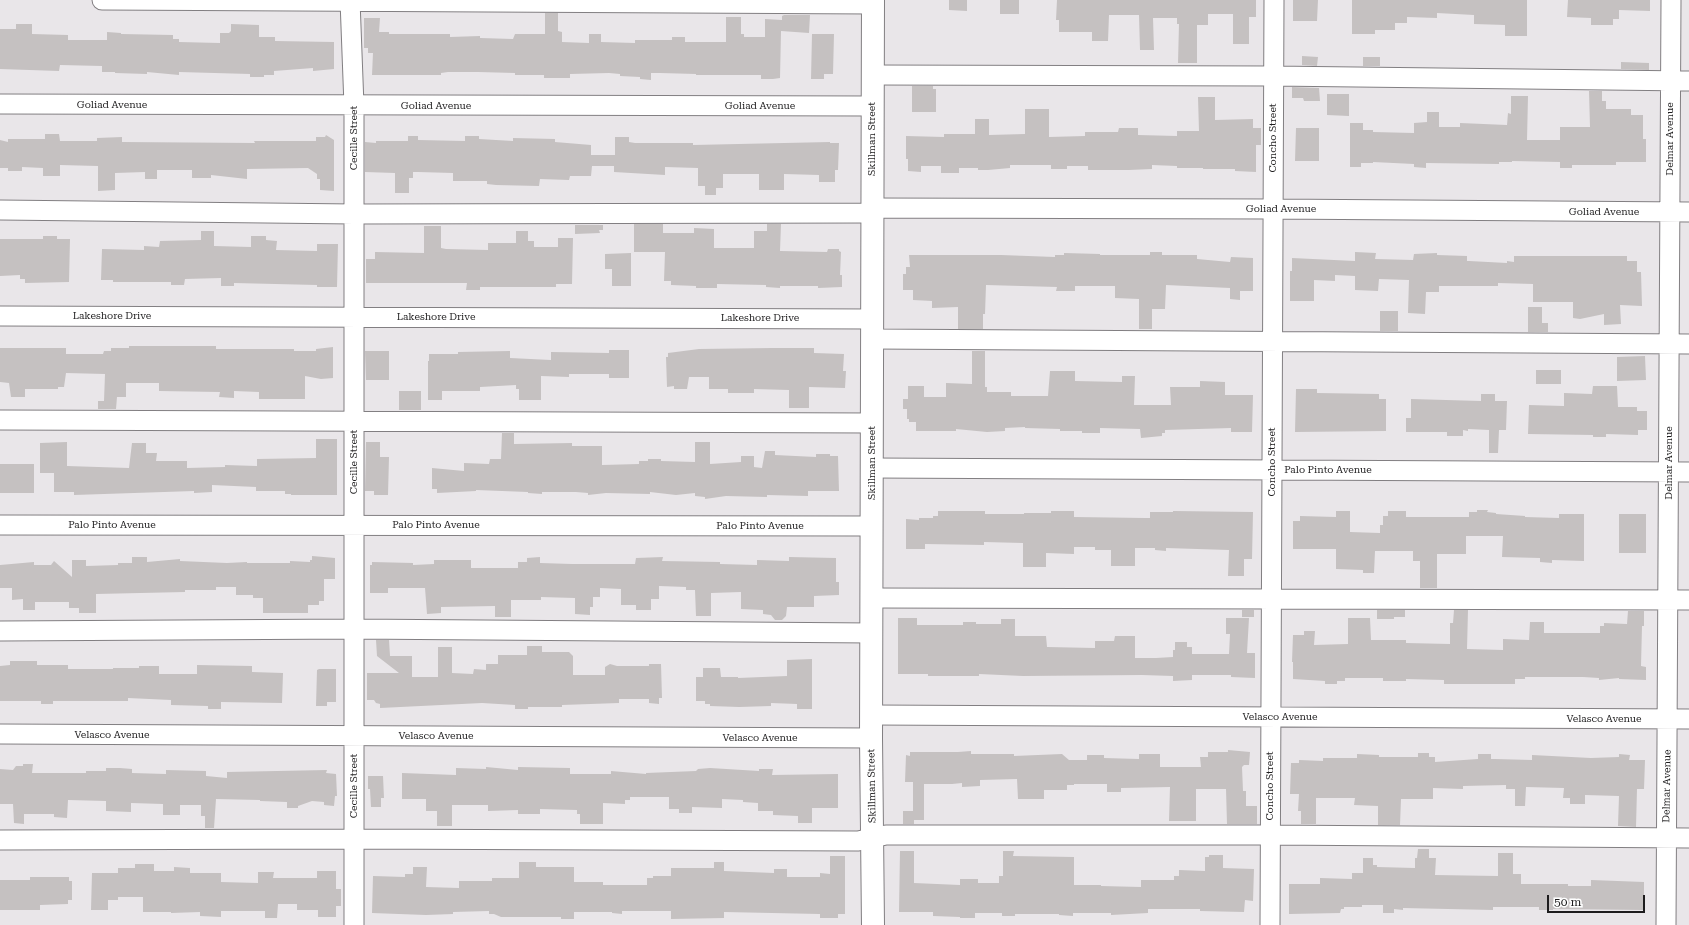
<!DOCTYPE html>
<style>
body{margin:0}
#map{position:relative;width:1689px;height:925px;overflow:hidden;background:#e9e6e9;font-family:"Roboto Serif",serif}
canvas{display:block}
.scale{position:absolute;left:1547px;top:895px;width:98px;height:18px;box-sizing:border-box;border:2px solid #1d1c1d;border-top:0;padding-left:5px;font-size:12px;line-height:14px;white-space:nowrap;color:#1d1c1d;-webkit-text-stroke:3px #fff;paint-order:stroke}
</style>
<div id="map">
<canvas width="1689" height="925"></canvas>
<div class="scale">50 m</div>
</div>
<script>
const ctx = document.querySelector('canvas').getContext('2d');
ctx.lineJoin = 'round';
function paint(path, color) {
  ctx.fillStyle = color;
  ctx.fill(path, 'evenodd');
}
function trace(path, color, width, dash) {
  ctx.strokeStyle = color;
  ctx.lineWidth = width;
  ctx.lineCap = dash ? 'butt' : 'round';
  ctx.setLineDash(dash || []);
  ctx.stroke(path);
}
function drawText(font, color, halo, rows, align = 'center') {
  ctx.font = font + ' "Roboto Serif",serif';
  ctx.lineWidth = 3;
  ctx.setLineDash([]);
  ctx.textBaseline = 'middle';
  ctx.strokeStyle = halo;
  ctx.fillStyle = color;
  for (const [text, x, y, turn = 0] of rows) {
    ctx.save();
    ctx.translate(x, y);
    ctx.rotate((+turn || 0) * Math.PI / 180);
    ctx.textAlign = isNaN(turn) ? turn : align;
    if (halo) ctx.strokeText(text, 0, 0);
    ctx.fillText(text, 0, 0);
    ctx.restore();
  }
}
const building = new Path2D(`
 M949,0H967V11L949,10Z
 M1000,0H1019V14H1000Z
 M1057,0H1256V17H1249V44H1233V14H1208V25H1197V63H1178L1179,24H1177V18H1153L1154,50H1140L1139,15H1109L1108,41H1092V32H1059V20H1056Z
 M1293,0H1318L1317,21H1293Z
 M1352,0H1527V36H1505V25L1474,24V15L1437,13V18L1407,17V23H1395V30H1375V34H1352Z
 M1568,0H1650V11L1619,10V19H1613V25H1591V18L1567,17Z
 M545,13H558V31L562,32V42L589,43V34H601V42L635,43V40H672V37H685V42H726V17H741V34H744V37H765V19L782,20V16L784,15H810L809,33L781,31L780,78L773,79H761V75H696V74L660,73H651V80L640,79V77L620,76V74L609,73L570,74V78H544V75H515V73L478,72H448L441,73V75H372L373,53H368V48H364V18H380L379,32H389V34H450V37L480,36V38L513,39L515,34H545Z
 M16,24H32V34L68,35V40H107V32L121,33V34L173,35V39H179V42L220,43V33H229L231,31V24L259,25V37H275V41L334,42V69L313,71V68L274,71V75H264V77H250V74L179,72V75L147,72V74L115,73V72H102V66L60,65L59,71L0,69V29H16Z
 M812,34H834L833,74H824V79H811Z
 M1302,56L1318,57L1317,66L1302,65Z
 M1363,57H1380V66H1363Z
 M1621,62L1649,63V70L1621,69Z
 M912,86H933V89H936V112H912Z
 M1292,87L1319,88L1320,101H1304L1303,98H1292Z
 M1589,91H1602V101H1606V109H1631V115H1643V139H1646V162H1616V165H1572V168H1560V162L1512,161V162H1499V164L1426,163V168L1414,167V164L1373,162V163H1361V167H1350V123H1363V130H1373V132L1414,133V123L1427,122V112H1439V127H1460V123L1507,125L1508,113L1511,114V96H1528L1527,140H1560V127H1590Z
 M1327,94H1349V116L1327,115Z
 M1198,97H1215V120L1253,119V128H1261V145H1256V172L1235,171V169H1203V168H1177V166L1152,165V169L1129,170H1088V166H1067V169H1051V165H1010V168L988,170H978V168H959V173H941V166H921V172L908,171V159H906V136L944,137V134H975V119H989V135L1025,134V109H1049V137L1085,136V132H1118L1119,128H1138V135L1177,136V131H1199Z
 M1296,128H1319V161H1295Z
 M45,134H59L60,141H97V138L122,137V142L255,143L254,141H316V137H325L326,135L334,140V191L320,190V179H317V174L308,168L247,169V179L211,175V178H192V170H157V179H145V172L115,173V190L98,191V166L60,165V176H43V168L22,167V171H8V168H0V140L8,142V139H45Z
 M408,136H418V140L465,141V136H479V139L513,141V138L555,139V142L591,145V155H615V137H629V142L635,143H693V145L830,142V143H839L838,170H835V182H819V175L784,174V190H759V174H723V188H716V195H705V186H698V168L665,167V175L614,172V166H592L591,176H570L569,180L540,179L539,186L496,185L487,184V181H453V173L418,172H413V178H409V193H395V173L365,172V142L376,143V141H408Z
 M634,224H663V233H694V228L714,229V248H754V231H767V224H781L780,251L827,252L828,249H839V251L841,252L840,275H842V287L818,288V286H780V288L766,287V285L717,284V288H696V286L671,285V281H664L665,252H634Z
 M575,225H603V230H599L600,233L575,234Z
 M424,226H441V248L446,249L488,250V243H516V231H528V241H534V247H558V238H573L572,284H556V287H480V290H466L467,283H366V259H375V252L424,253Z
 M201,231H214V246L251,247V236H266V240L277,241L276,250L317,251V244H338L337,287H317V285L234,283V286H221V278L185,279L184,285H171V282H113V280H101L102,249L144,250V246L159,247L160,241L201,240Z
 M43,236H57V239H70L69,282L25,283V279H20V275L0,276V239H43Z
 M1150,252H1162V255H1197V259L1230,262L1231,257L1253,258V291H1240V300L1230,299V288L1166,285L1165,309H1152V329H1139V299L1115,298V286H1075V291H1056L1057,287L986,285L985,314H983V329H958V307L932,308V301L913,300V290H903V274H906V267H910L909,255H1001L1055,257V255H1064V253L1100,254V255H1150Z
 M1355,252L1376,253L1375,259L1413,260L1414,254L1437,253V255L1467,256V261H1469L1507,263V261L1514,262V256H1627V261H1637V272H1641L1642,306L1620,305L1621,324L1604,325V314L1580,319L1573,318V302H1533V284L1498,283V286H1439V292H1426L1425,314L1408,313L1409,280L1379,279L1378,291L1355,290V276L1335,275V281L1314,280V301H1290V271H1292V258L1355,261Z
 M631,253V286H612V269H605V254Z
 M1528,307H1542V323H1548V332H1528Z
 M1380,311H1398V331H1380Z
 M129,346H216V349H294V351H316V349L333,347V378L321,379L305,376V399H259V392L234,391V398L219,397L220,392L159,391V383H126V397H117L116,409H98V401H104L105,374L66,373L64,387H58V389H25V397H11L9,383L0,382V348H66V354H103L104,351H111V348H129Z
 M773,348H814V353L844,354L843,371H846L845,388L809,387V408H789V390L754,389V393H728V389H709V377H689L687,389H674V386L667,387L666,357H668V353L699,349Z
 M609,350H629V378H609V374H569V377L541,376V400H519V389H516V385L480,387V391H442V400H428V361H429V354H458V352L510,351V358L551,360V352L609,353Z
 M365,351H389V380H366Z
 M972,351H985V387H987V392H1011V396H1048L1050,371H1075V381L1122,382V376H1135L1134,405H1171L1170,387H1200V381L1225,382V395H1253L1252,432H1231V428L1165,430V433H1162V436L1141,438L1140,429L1100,428V433H1082V431H1060V429L1025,428V427L1005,428V431L987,432L956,429V431H916V422H909V419H907V409H903V399H908V386H924V397H946V383L972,384Z
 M1645,356L1646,380L1617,381V357Z
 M1536,370H1561V384H1536Z
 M1593,386H1617L1618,407H1637V411H1647V430H1638V435L1606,434V437H1593V435L1528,434L1529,405L1564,406V393L1592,394Z
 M1296,389H1317V393L1379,394V399H1386V431L1295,432Z
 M399,391H421V410H399Z
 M1481,394H1495V401H1507L1506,430H1499L1498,453H1489V430L1468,429V431L1463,430V436H1447V432H1406V418H1411V399L1481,401Z
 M502,433H514V444L572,443V446H602V465L639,464V461H648V459H661V461L695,462V442H710V464L741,462V456H754V467L762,468L765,451H775V455L816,457V454H830V456H838L839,491H808V496L767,495V497L726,496L705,499V497L695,496V493L676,495L650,492V494L606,493L588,495V493L576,492H542V494L528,493V492L476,490V491L437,493V489H432V468L464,471V463L489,464L490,459H501Z
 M316,439H337V495H291V494H285V491H256V487L212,485V492L194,493V491L74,495V492H54V473H40V443L67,442V466L129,468L132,443H146V453H157L156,461H187V468L225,467V465L257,466V459L316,458Z
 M366,442H380V457H389L388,495H374V491H365Z
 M0,464H34V493H0Z
 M1477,510H1488L1487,512L1496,513V514L1525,516V517L1559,518V514H1584V561L1552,560V563L1540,562V558L1502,557L1503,536H1466V554H1437V588H1420V561H1413V551H1375L1374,573H1363V570L1336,569V549H1293V521H1300V516L1336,517V511H1350V532L1380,533V525H1383V516H1388V511H1406V517H1469V512H1477Z
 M938,511H985V514H1024V513H1051V511H1074V517L1145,518H1150V512H1173V511L1253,512L1252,559H1244V576H1228L1229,550L1166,548V551L1155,550V548H1135V566H1111V550H1095V547H1074V554L1046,553V567H1023V543L984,542V545L925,544V549H906V519L919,520V518H933V516H938Z
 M1619,514H1646V553H1619Z
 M312,556L335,558V579H324V601H319V605H308V613H263V598H253V595H236V587H216V590H185V592L96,594V613H79V608H69V602H35V610H23V599L12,600V588H0V565L34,562V565H51L54,561L72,577V560H86V566L118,565V563H132V557H147V562L180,559V561L227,563L247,562V563H290V561L310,562V560H312Z
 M540,557V563L572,564H635L636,558L663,557L662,561L720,562V564L757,565V560L789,561V557L836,558V582H839V595L814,596V607H787L786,616L782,620H775L771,615L763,614V610L741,609V592L711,593V616H696L695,590H686V587L659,586V599H651V610H636V605H621V589L600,588V597H593V607H590V615L575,614V598L541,597V600H511V617H495V606L441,607V613L427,614L425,588H388V593H370V565H372V562L413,563V565L434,564V560H471V568H518V562H527V558Z
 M1242,610H1254V617H1242Z
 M1377,610H1405V617H1394V619H1377Z
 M1454,610H1468L1467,649L1503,650V639L1529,640L1530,622H1544V633H1600V626H1604V623L1627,624L1628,611H1644V626H1642L1641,666L1646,667V680L1619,679V678L1599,680V678L1583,677H1525V679H1515V684H1444V680L1406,679V681H1383V678H1345V681H1337V684H1325V681L1293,679V662H1292L1293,635H1304V631H1315L1314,645L1348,644V618H1370L1371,640H1406V643L1450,644V623H1453Z
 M898,618H917V625H963V622H976V624H1001V619H1015V636H1046L1047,647L1095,648V641H1114L1115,636H1135V658H1156L1173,657V650H1175V642H1187V647H1192V654H1229L1230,634H1226V618H1249L1247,653H1255V678L1231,677V675H1192V680L1173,681V676L1142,675L1023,676L979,674V676H928V674H898Z
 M376,640H389L390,656H412V677H438V647H452V673L473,674L474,669L486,670V664H498V655H527V646H542V652H569L573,656V675H605V667L610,664L617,666H649V664H661L662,698H659V704L649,703V699H619V703L562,705V707H528V709H515V705L482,703L380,708V704L376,703L374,700H367V673H399L377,656Z
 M812,659V709H797V704L771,703V706L739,707L710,706V704H705V701H696V677H703V668H720L721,677H738V678L787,676V660Z
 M10,661H37V665H68V669H113V668H139V666H159V674H197V665L252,666V672L283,673L282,703L221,702V709H208V706L171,705V700L128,698V701H53V704H41V701H0V666L10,665Z
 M319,669H336V702H327V706H316L317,670Z
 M1228,750L1250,752L1249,765H1244L1242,767L1243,791H1246V806H1257V824H1227L1226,789H1196V821H1169L1170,787L1121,788V792H1107V784H1074V785H1067V790H1044V799H1018L1017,779L980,780V786L962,787V783L952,784H924V820H914V824H903V811H913V782H905L906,755L910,756V752H958L971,751V754H1014V756L1062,754L1069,760H1087V755H1104V758L1139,759V754H1160V767H1201L1200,757H1208V752H1228Z
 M1418,753H1429V757H1435V762L1478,759V754H1491V759H1495L1532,760V755L1591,758L1619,757V754L1630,755L1629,760H1645L1644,789H1637L1636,827L1618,826L1619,796L1585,795V804H1570V798H1563L1564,788L1526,787L1525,806H1515V789H1506V785L1463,786V789L1433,788V799H1401L1400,825H1378V806L1354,805L1355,798H1316V824H1301V811H1298L1299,794H1290L1291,763H1299V760L1323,761V758H1357V754L1379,755V757H1418Z
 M23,764H33L32,773H86V771H106V768H120L132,769V773L166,774V770L206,771V776L227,778V772L327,770L326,773L336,774L337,796H335L334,806L324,805V802L312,801L298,806V808H287V802L260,801V800L216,799L214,828H205V816H201V805H180V815H163V804L131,803V812L106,811V801L68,800L67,818L54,817V814H24V824L14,823L13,804H0V769L13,770L16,766H23Z
 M486,767L518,770V767L570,768V774H611V771L646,774V773L696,771L698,769L710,768L759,771V769H773L772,775L838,774V808H812V823H798V816L773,815V811H758V803L743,802V800L722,799V808L692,807V813H679V809H669V797H630V800H625V804L603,803V824H580V814H577V810L540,809V814H518V810L488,811V805H452V826H437V811H426V799H402V773L456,775V768L486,769Z
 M368,776H383L384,798H381V807H371L370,789H368Z
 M1418,849H1429V858H1436L1435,875L1498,876V853H1513V874H1521V884H1568V886H1591V880L1644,882V910L1553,909V910H1539V907H1493V910L1403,908V910L1394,909V913H1383V905H1362V907H1344V909H1341L1340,913L1289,914V884H1320V878L1352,879V873H1363V858H1373V865H1377V867L1415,868V858H1417Z
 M900,851H914V883L960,885V879H978V883H999V876H1003V851H1014L1013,856L1074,857V885H1101V886L1141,887V880H1174V876H1179V870L1205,871V857H1209V855H1223V868L1254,869L1253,901L1245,900L1244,912L1200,911V909H1148V913L1111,915V913H1073V916L1059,915V914H1015V916H1002V913H975V918H960V917L933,916V912H899Z
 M830,856H845V914H838V918H820V914L724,912V918L671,919V911H622V914L612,913V912H574V919H561V917H501L494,914H489V911L453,912V914L426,915L372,913L373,876L405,877V874H413V867H427L426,887L459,888V881H492V878H519V862H536V867H574V882H603V885H647V878H653V876H671V868H714V862H724V871L774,873V869H787V877H820V873L830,874Z
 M135,864H154V871H174V867L190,868V873H221V882L258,883V872H274L273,878H317V871H336V889H341V906H336V917H318V910H297V904H278L277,918H265V911H221V917L200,916V912L171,913V912H143V897H118V900H108V910H91L92,873H118V868H135Z
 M30,877H69V881H72V900H68V904L40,905V910H0V880H30Z`);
const minor = new Path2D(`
 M102,0L873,4
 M350,0L354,106V925
 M872,75L1273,76L1689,81
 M0,104L872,106
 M872,208L1273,209L1689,212
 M0,210L354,214L872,213
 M0,316L872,319
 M872,339L1689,344
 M0,420L872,423
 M872,468L1689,472
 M0,525L872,526
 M872,598L1689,600
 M0,631L354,629L872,633
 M872,715L1689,719
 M0,734L871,738
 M0,840L354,839L858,841L886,835H1270L1689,838
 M1270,925L1274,0
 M1666,925L1671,0`);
const major = new Path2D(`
 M873,0L871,738L873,925`);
const streetNames = [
 ["Goliad Avenue",112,105],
 ["Goliad Avenue",436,106],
 ["Goliad Avenue",760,106],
 ["Cecille Street",354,138,-90],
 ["Concho Street",1273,138,-90],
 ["Skillman Street",872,139,-90],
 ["Delmar Avenue",1670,139,-90],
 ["Goliad Avenue",1281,209],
 ["Goliad Avenue",1604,212],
 ["Lakeshore Drive",112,316],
 ["Lakeshore Drive",436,317],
 ["Lakeshore Drive",760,318],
 ["Cecille Street",354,462,-90],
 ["Concho Street",1272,462,-90],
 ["Skillman Street",872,463,-90],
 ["Delmar Avenue",1669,463,-90],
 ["Palo Pinto Avenue",1328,470],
 ["Palo Pinto Avenue",112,525],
 ["Palo Pinto Avenue",436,525],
 ["Palo Pinto Avenue",760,526],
 ["Velasco Avenue",1280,717],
 ["Velasco Avenue",1604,719],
 ["Velasco Avenue",112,735],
 ["Velasco Avenue",436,736],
 ["Velasco Avenue",760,738],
 ["Cecille Street",354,786,-90],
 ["Skillman Street",872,786,-91],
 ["Concho Street",1270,786,-90],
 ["Delmar Avenue",1667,786,-89]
];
paint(building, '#c5c1c1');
trace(minor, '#827f82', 21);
trace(major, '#827f82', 24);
trace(minor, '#fff', 19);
trace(major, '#fff', 22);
drawText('10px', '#1d1c1d', '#fff', streetNames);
</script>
